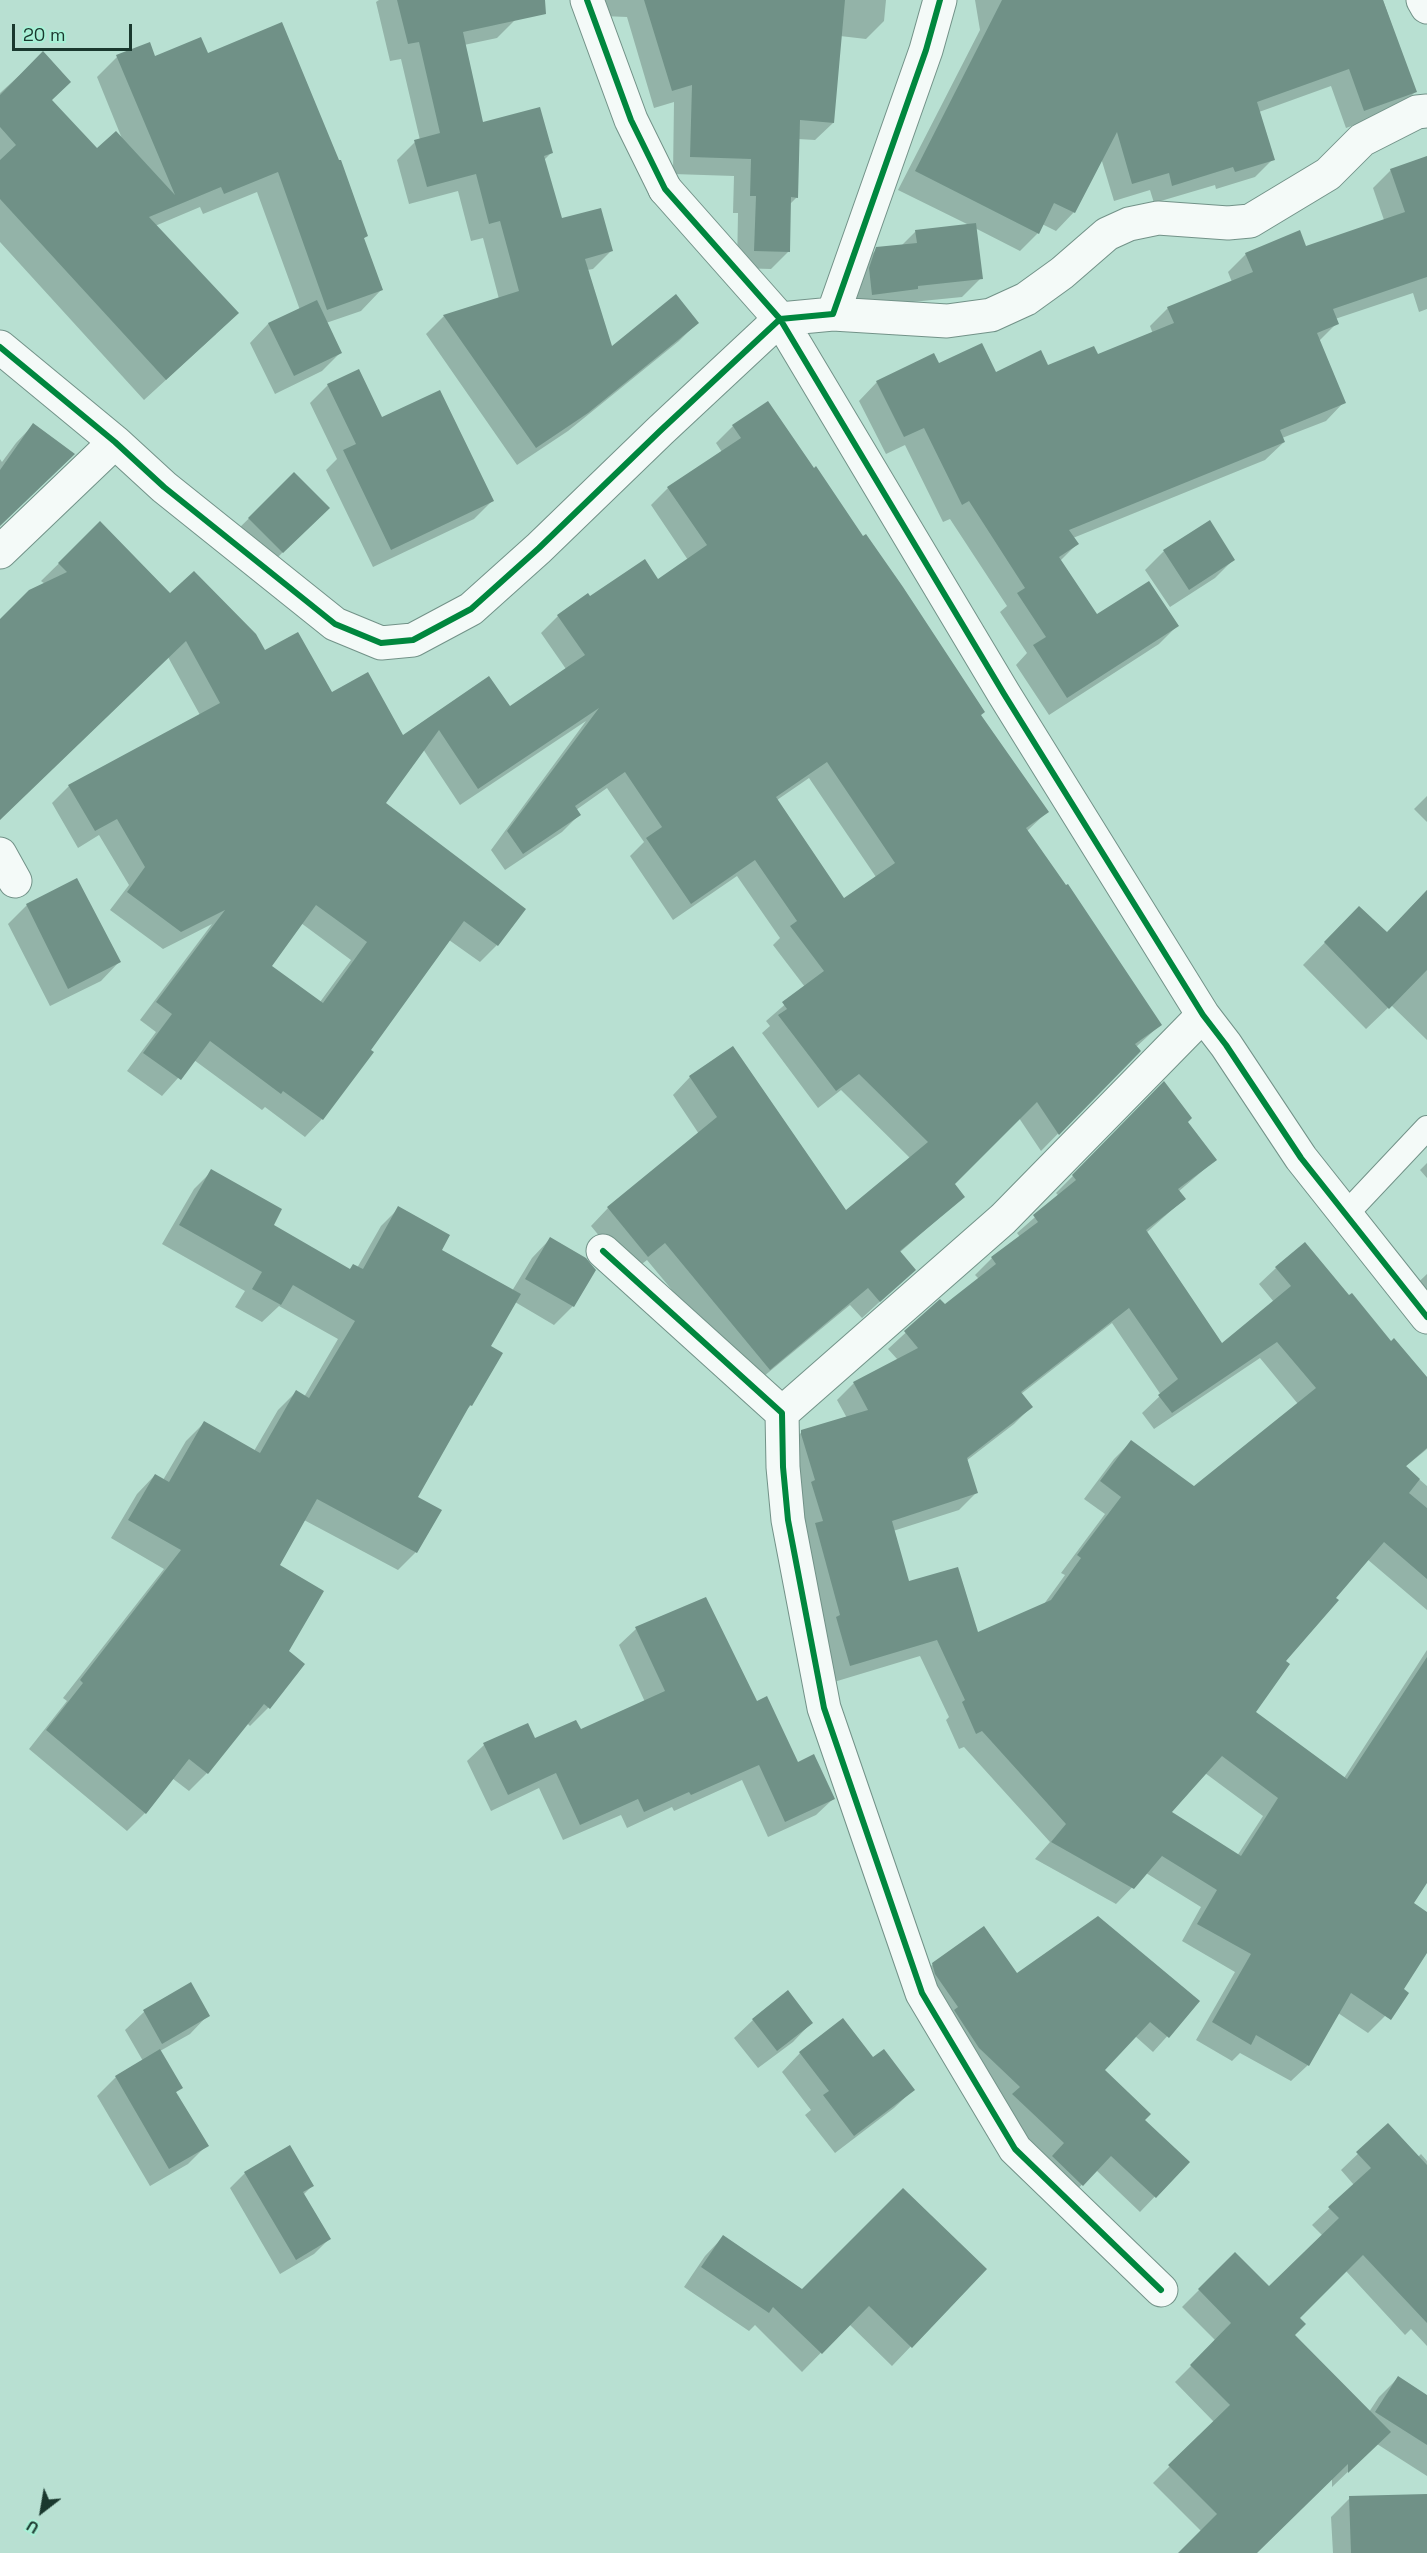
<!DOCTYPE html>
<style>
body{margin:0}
#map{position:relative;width:1427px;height:2553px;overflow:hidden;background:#b8e0d2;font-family:"Space Grotesk",sans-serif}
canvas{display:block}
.north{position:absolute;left:12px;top:2481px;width:60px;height:60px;-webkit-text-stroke:4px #a7f1d6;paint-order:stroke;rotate:211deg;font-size:16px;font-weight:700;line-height:24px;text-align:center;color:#1a382e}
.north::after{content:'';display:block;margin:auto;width:21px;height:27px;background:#1a382e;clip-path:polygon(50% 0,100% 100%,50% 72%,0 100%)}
.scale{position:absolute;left:12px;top:24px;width:120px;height:27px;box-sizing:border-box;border:3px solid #1a382e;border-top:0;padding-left:8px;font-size:18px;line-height:21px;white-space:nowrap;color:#1a382e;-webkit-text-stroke:4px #a7f1d6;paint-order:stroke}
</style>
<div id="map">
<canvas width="1427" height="2553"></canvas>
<div class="north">U</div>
<div class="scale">20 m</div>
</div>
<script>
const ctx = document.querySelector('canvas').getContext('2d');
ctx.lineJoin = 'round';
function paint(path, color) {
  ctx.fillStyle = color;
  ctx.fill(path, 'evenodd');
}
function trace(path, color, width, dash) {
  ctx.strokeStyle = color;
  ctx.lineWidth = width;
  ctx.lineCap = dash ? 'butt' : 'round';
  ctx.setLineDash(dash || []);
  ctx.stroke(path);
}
const shadow = new Path2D(`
 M379,0H511L515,20L497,38L464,45L481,124L551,153L544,160L561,220L611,251L593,269L587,270L611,349L697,323L679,341L568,431L517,465L426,334L444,316L499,299L483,238L471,241L458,191L409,204L397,160L415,142L420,140L401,59L390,61L376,2Z
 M604,0H886L884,21L866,39L840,36L833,123L815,140L798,139L797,197L790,204L788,252L771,269L737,268L738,213H733L734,176L673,174L674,102L654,108L627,17L603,16Z
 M975,0H1383L1415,92L1397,110L1346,128L1331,86L1259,112L1273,159L1255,177L1216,189L1215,185L1154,203L1150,190L1114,201L1101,158L1074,212L1056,231L1042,224L1038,233L1020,251L975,228L981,278L962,297L902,303L854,313L858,268L877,249L901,246L916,231L969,225L898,190L980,30Z
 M43,54L51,101L96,151L123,141L97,77L117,57L154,58L207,55L366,236L363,239L381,290L361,311L326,323L340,353L322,371L275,394L250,343L268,324L300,310L257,192L203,214L200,207L155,226L216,334L144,400L0,242V93Z
 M1427,158V309L1419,312L1413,293L1335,319L1337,323L1319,341L1344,402L1326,421L1282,438L1284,442L1265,460L1073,538L1077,544L1060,561L1096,616L1177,626L1159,644L1049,715L1016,665L1027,653L1000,612L1007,606L950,519L943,522L905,445L886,454L859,401L877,382L938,365L995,374L1047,367L1097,356L1153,334L1150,326L1168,308L1232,282L1228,272L1246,254L1305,248L1384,220L1373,188L1391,170Z
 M328,385L382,419L492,501L474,519L373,567L326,470L337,459L310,403Z
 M33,425L0,525V459L2,462L16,443Z
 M733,426L980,715L1047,812L1027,831L1160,1025L1136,1047L1139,1051L1041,1151L1019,1118L953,1184L963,1197L899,1253L914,1270L862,1318L850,1305L752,1386L647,1260L630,1273L591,1226L608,1208L699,1134L673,1095L690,1077L733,1048L846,1212L910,1158L841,1090L818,1108L762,1033L770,1026L766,1021L805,987L773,945L780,938L737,876L673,920L630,856L644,842L607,788L576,810L579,815L562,832L505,870L491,850L586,721L460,805L423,749L384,803L497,945L480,962L449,940L369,1050L372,1052L322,1119L305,1137L265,1107L262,1110L194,1060L162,1096L127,1071L156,1032L140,1020L212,924L163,949L110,910L129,885L99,835L78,848L52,803L69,786L200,715L168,657L0,819V621L45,584L41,581L100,523L170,595L402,737L509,708L566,669L541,633L558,616L590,598L657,581L688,560L651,505L668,488L722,452L716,443ZM809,778L876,877L844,900L777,800ZM301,923L351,960L320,1002L270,966Z
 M294,474L327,508L264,571L230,537Z
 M1209,522L1233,560L1215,578L1170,607L1145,570L1164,551Z
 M1427,796V822L1414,809Z
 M77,880L119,962L101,981L50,1006L8,924L27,905Z
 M1427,890V1040L1391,1005L1366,1029L1303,965L1337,930L1386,934Z
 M1164,1084L1186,1123L1215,1160L1178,1192L1184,1199L1146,1233L1221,1345L1274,1302L1259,1284L1276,1268L1390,1343L1427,1380V1449L1405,1467L1427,1486V1610L1367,1559L1284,1661L1254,1712L1344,1778L1427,1650V1880L1412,1904L1427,1913V1950L1385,2016L1368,2033L1338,2013L1308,2065L1291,2081L1240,2053L1232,2061L1196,2040L1235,1972L1182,1941L1201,1907L1146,1873L1116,1904L1035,1859L1050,1842L964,1747L959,1749L946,1720L949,1717L920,1656L834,1682L785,1448L802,1432L847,1418L837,1400L854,1383L898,1360L888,1349L940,1301L944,1306L979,1279L975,1275L992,1258L1020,1237L1017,1233L1059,1196L1056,1193ZM1112,1323L1161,1395L1142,1413L1154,1429L1260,1358L1298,1404L1194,1488L1131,1442L1114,1459L1084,1499L1105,1514L1061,1573L1065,1575L1044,1604L977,1634L908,1583L893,1531L959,1510L976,1493L966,1461L1014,1424L1031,1407L1021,1394ZM1205,1773L1263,1816L1237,1856L1170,1812Z
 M1427,1163V1178L1420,1170Z
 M212,1171L272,1225L349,1270L353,1266L357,1268L381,1226L399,1208L440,1250L512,1291L532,1258L550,1239L573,1306L554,1325L515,1302L489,1347L471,1405L464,1412L416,1497V1552L398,1570L304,1520L278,1566L287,1652L303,1664L268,1708L250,1726L247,1723L207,1773L189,1791L172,1778L145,1813L127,1831L29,1749L67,1701L63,1698L164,1569L111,1538L137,1494L155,1475L163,1480L186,1441L204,1423L254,1451L278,1410L296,1392L304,1397L338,1339L279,1306L262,1322L235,1307L245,1291L162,1244L194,1189Z
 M1427,1274V1327L1402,1298Z
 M636,1629L756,1703L797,1764L833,1799L816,1815L768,1837L742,1780L674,1811L672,1807L627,1828L621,1815L563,1840L539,1788L491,1811L467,1761L484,1745L535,1740L580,1731L645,1702L619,1645Z
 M933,1964L1198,2002L1153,2052L1135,2036L1103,2070L1143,2120L1188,2162L1140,2212L1096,2170L1067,2200L1038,2172L1050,2159L999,2110L918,1979Z
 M190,1984L208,2015L190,2034L160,2051L181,2088L175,2093L207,2145L188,2164L150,2186L97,2096L116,2077L143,2061L125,2030L144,2012Z
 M753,2020L811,2023L793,2042L758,2068L734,2038Z
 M800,2053L873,2059L913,2090L894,2108L835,2153L805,2115L811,2110L782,2072Z
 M1388,2125L1418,2157L1421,2154L1427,2161V2346L1411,2329L1405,2335L1346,2271L1298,2318L1293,2335L1369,2412L1379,2397L1398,2378L1427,2397V2476L1377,2444L1332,2487V2479L1255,2553H1180L1202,2532L1153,2483L1214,2422L1175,2382L1216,2341L1182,2307L1235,2254L1269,2288L1323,2236L1312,2225L1354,2185L1341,2170Z
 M245,2173L312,2186L303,2195L329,2239L314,2254L280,2274L230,2188Z
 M723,2237L803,2291L985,2269L892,2366L849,2324L802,2372L755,2325L749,2331L684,2287L705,2256Z
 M1350,2498L1427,2540V2553H1333L1331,2517Z`);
const building = new Path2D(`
 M397,0H545L546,14L463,32L483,122L540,107L553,153L544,156L562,218L601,208L613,251L585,259L612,346L676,294L699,323L588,413L536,448L443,315L519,291L500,221L489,224L476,174L427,187L414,140L440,133L419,42L408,44Z
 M644,0H845L834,123L800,120L798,198L791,197L790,252L754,251L756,196H750L751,159L690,157L692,85L672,91Z
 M1002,0H1383L1417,92L1364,111L1349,69L1257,102L1275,160L1235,172L1233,167L1172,186L1169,173L1132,184L1117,132L1075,213L1054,203L1039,234L915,171Z
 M282,22L339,160H341L368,236L364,238L383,290L327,310L278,172L224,194L221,187L149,217L239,313L166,380L0,199V160L16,145L0,127V95L43,51L71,82L52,100L97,148L116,131L175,195L116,55L150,42L155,56L201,37L208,53Z
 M1427,156V277L1333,309L1339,324L1317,333L1346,403L1280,430L1285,442L1069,530L1079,544L1059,557L1097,614L1149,581L1179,626L1067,698L1033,645L1046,637L1017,593L1025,588L969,501L962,505L924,428L904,437L876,381L934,353L939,363L982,343L996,372L1041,350L1048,365L1094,346L1098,354L1174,323L1167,307L1253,272L1245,253L1300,230L1306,246L1405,212L1390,169Z
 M976,223L983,279L918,286V289L872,295L869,268L876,247L917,243L915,230Z
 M317,300L342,353L294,376L268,323Z
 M359,369L382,417L440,390L494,501L391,550L343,450L356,444L327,384Z
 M768,401L814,468L816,466L863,536L866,534L903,587L985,712L981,715L1049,812L1026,828L1066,885L1068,884L1162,1025L1135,1044L1141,1051L1059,1135L1037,1102L955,1184L965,1197L900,1251L916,1270L880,1302L868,1288L770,1370L665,1243L648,1257L607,1207L717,1117L689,1076L733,1046L846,1210L928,1142L859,1074L836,1091L778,1015L787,1009L782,1002L824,971L790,926L797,921L755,860L691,904L646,838L662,827L625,772L575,806L581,815L523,854L507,831L599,708L478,789L439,730L386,803L526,909L498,946L464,921L371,1050L374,1052L323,1120L283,1091L281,1094L210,1041L181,1080L143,1053L172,1014L156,1002L225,910L181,932L127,892L145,867L117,819L95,831L68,785L220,703L186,641L0,820V619L29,590L67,572L58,563L100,521L170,593L194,571L256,634L265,650L298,632L332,692L368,672L403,735L489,676L510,706L585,655L557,615L588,593L590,596L645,559L658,579L707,545L667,487L741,438L732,425ZM827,762L895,863L844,898L776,797ZM316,905L367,942L323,1003L272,966Z
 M33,423L75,454L0,526V470Z
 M294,472L330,508L283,553L248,518Z
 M1210,520L1235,560L1189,590L1163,550Z
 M77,878L121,962L68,989L26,904Z
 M1427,890V970L1389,1009L1324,942L1359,906L1387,932Z
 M1164,1081L1192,1118L1188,1122L1217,1160L1178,1189L1186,1199L1146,1230L1222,1343L1291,1286L1275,1267L1305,1242L1349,1295L1352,1293L1391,1341L1394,1338L1427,1377V1448L1406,1466L1420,1479L1409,1493L1427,1508V1579L1384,1542L1336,1598L1339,1600L1286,1661L1290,1664L1256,1712L1347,1779L1427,1657V1883L1414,1903L1427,1912V1953L1404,1989L1409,1993L1391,2020L1351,1993L1309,2066L1256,2035L1251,2045L1212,2022L1251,1954L1197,1924L1217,1890L1162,1856L1134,1889L1051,1842L1066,1824L982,1731L976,1734L962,1702L965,1700L937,1640L850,1666L836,1617L840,1615L815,1523L823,1521L811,1482L815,1480L801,1434V1430L868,1410L853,1382L918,1348L904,1331L940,1299L945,1304L996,1264L991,1257L1038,1222L1033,1215L1076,1180L1072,1175ZM1129,1308L1178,1379L1158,1395L1172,1413L1277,1342L1316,1388L1194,1486L1131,1440L1100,1481L1121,1497L1077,1555L1081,1558L1051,1600L978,1632L958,1567L909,1581L892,1521L978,1493L967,1458L1033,1407L1021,1392ZM1222,1756L1278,1798L1241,1856L1172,1812Z
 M211,1169L282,1209L274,1225L350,1269L353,1264L363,1269L398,1206L450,1235L442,1250L521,1294L491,1346L503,1353L472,1406L470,1405L418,1497L442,1510L417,1553L317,1499L280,1565L324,1591L289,1651L305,1664L270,1709L264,1704L208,1774L189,1759L146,1814L46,1730L83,1683L80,1680L181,1550L128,1520L155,1474L169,1482L204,1421L260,1453L296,1390L309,1398L355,1321L293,1285L281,1305L252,1289L262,1272L179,1225Z
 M550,1237L586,1258L596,1270L574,1307L525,1279Z
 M706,1597L757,1701L767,1696L798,1762L814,1754L835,1799L785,1822L759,1765L691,1795L689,1792L644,1812L638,1799L580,1825L556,1773L508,1795L483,1743L528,1723L535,1738L576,1720L581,1729L665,1691L635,1627Z
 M1098,1916L1200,2001L1169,2038L1150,2022L1105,2070L1151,2114L1145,2120L1190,2162L1156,2198L1111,2156L1083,2186L1052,2156L1064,2143L1012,2094L1020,2087L979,2048L954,2010L958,2007L935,1974L932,1963L984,1926L1017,1973Z
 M191,1982L210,2016L162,2044L143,2010Z
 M788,1990L813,2023L777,2051L752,2019Z
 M843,2018L873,2057L884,2049L915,2090L854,2136L823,2095L829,2091L799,2052Z
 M160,2049L183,2088L176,2092L209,2146L169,2169L115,2076Z
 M1388,2123L1427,2165V2323L1363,2255L1300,2318L1306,2324L1295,2335L1391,2432L1348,2473V2464L1257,2553H1178L1217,2514L1168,2465L1230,2405L1190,2365L1231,2323L1198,2289L1235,2252L1269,2286L1339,2218L1328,2207L1371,2168L1356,2152Z
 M290,2145L314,2186L303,2192L331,2239L296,2260L244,2172Z
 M903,2188L987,2269L912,2348L869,2306L822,2354L773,2307L769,2313L701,2267L723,2235L802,2289Z
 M1398,2376L1427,2395V2445L1375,2412Z
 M1427,2494V2553H1351L1349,2496Z`);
const service = new Path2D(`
 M1346,1214L1427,1128`);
const minor = new Path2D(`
 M940,0L926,50L833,314L780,319L1004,694L1203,1015L1226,1045L1301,1158L1427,1317
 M1423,0L1427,7
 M833,314L947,321L991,315L1026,299L1062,273L1107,234L1129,224L1158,218L1228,223L1250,221L1328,174L1362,140L1417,112L1427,111
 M0,347L115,442L164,487L335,624L381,643L413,640L471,609L539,548L660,431L780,319L665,189
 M0,552L115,442
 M0,854L15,881
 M603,1251L782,1413L783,1467L788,1520L824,1708L922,1993L1015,2149L1161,2290
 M782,1413L1003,1219L1203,1015`);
const tertiary = new Path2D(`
 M587,0L631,120L665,189`);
const cycleway = new Path2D(`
 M940,0L926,50L833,314L780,319L1004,694L1203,1015L1226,1045L1301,1158L1427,1317
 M0,347L115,442L164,487L335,624L381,643L413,640L471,609L539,548L660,431L780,319L665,189L631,120L587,0
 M603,1251L782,1413L783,1467L788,1520L824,1708L922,1993L1015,2149L1161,2290`);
paint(shadow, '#0003');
paint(building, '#709187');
trace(service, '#729288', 26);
trace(minor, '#729288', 35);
trace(tertiary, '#729288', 35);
trace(service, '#f4faf8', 24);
trace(minor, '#f4faf8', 33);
trace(tertiary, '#f4faf8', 33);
trace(cycleway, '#00873e', 6);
</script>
